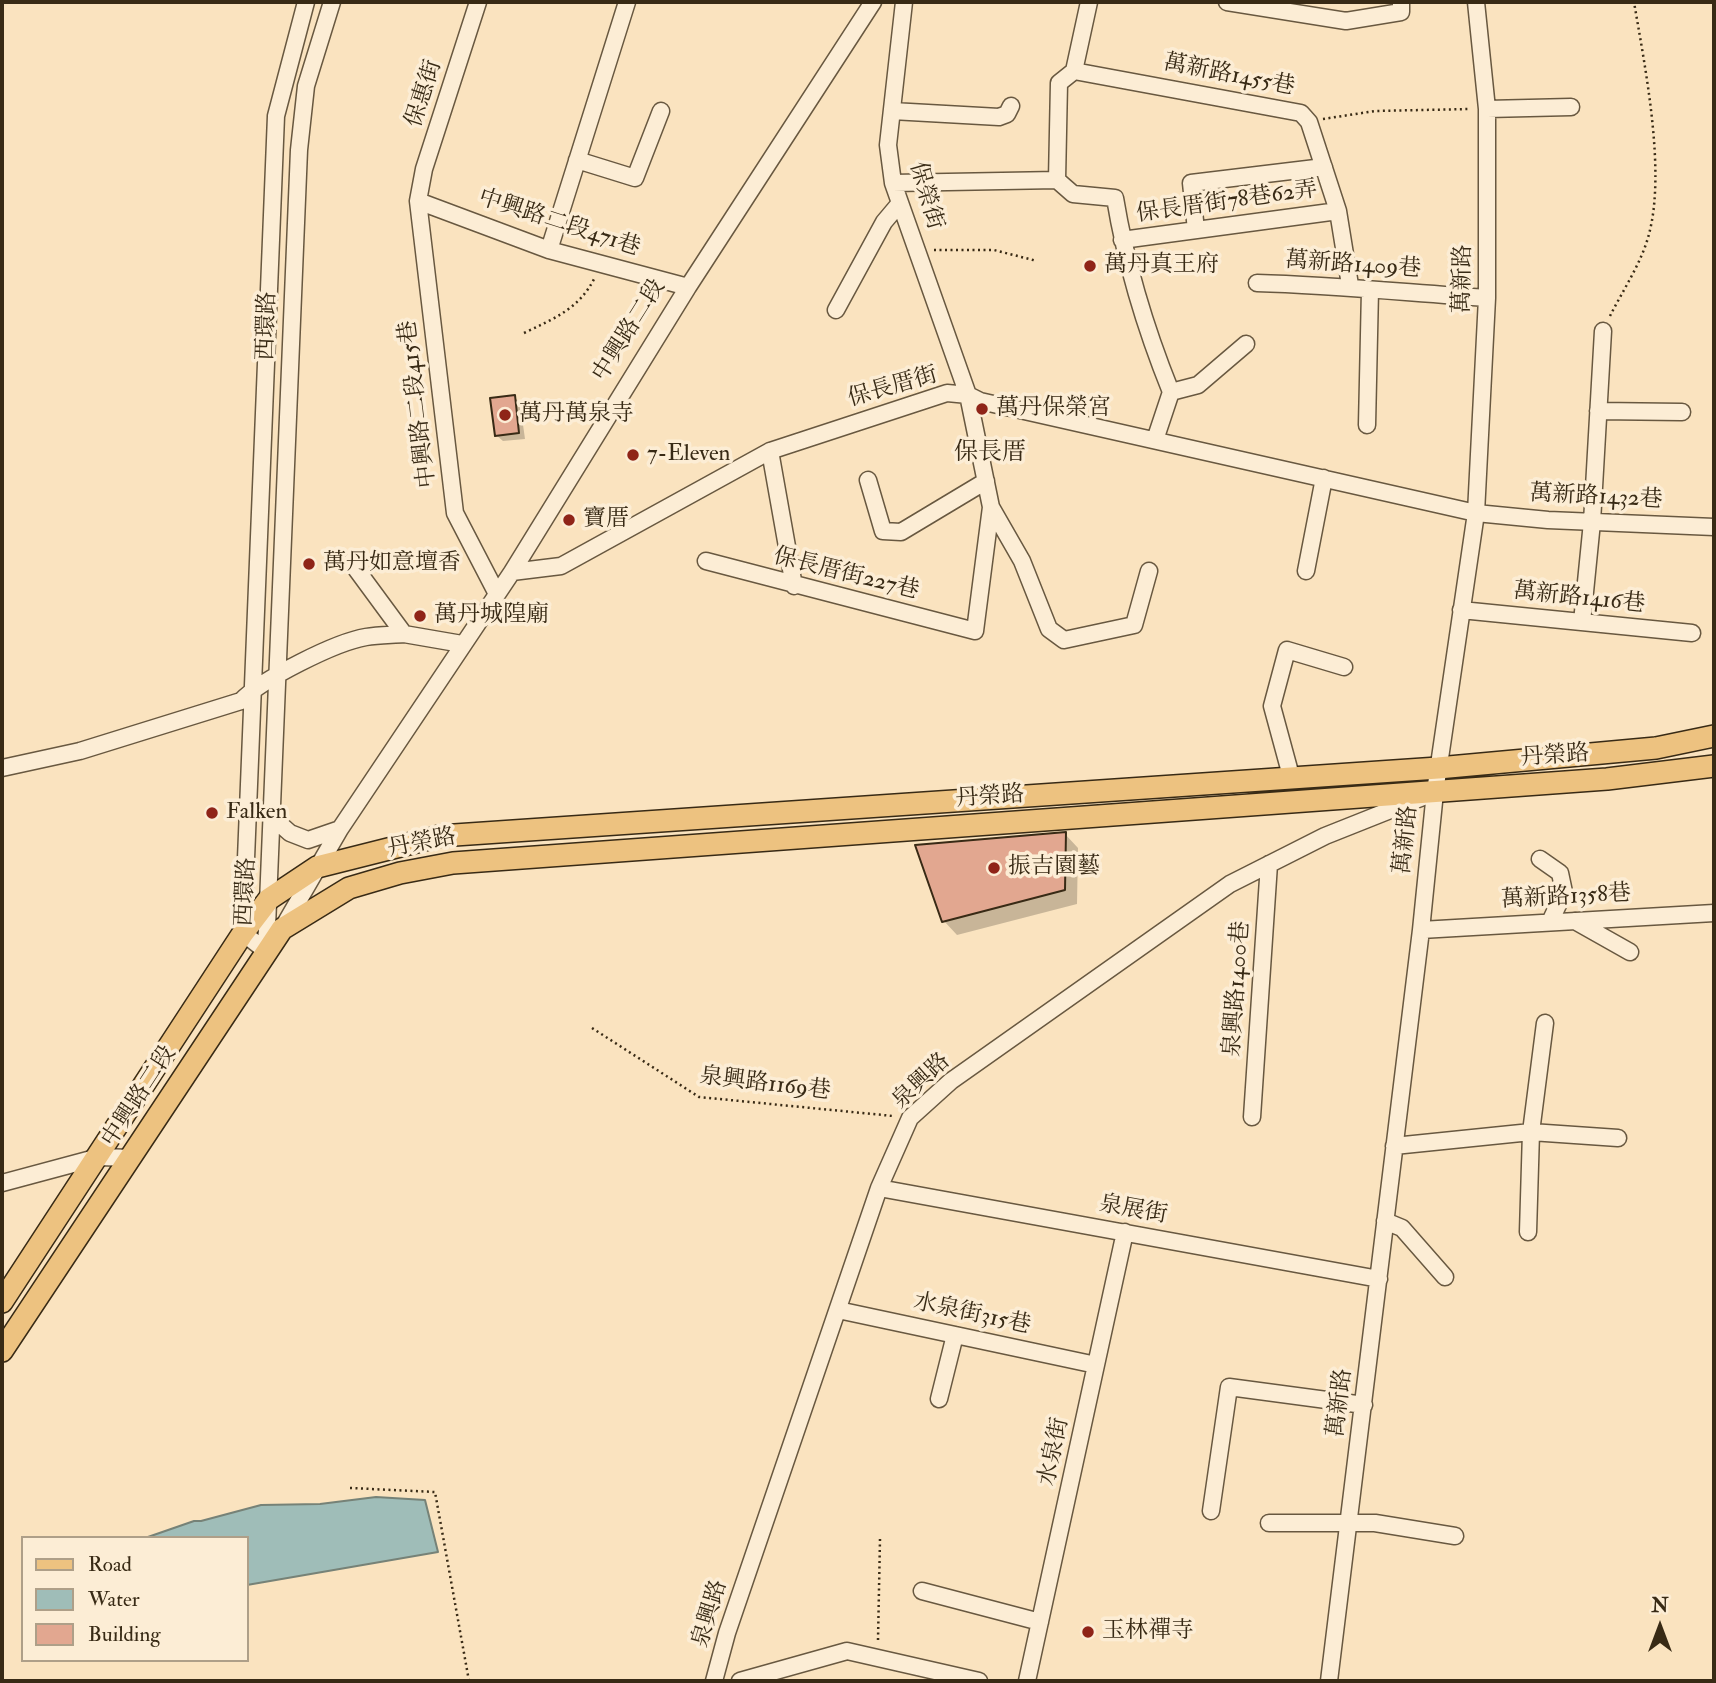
<!DOCTYPE html>
<meta charset="utf-8">
<style>
body{margin:0}
#map{position:relative;width:1716px;height:1683px;overflow:hidden;background:#fae3bf;font-family:"IM FELL Double Pica",serif}
canvas{display:block}
.frame{position:absolute;inset:0;border:4px solid #382a15;pointer-events:none}
.legend{position:absolute;left:21px;top:1536px;width:228px;height:126px;box-sizing:border-box;background:#fcedd5;border:2px solid #ae9f88;margin:0;padding:9px 12px;list-style:none;font-size:21px;color:#382a15}
.legend li{display:flex;align-items:center;gap:14px;height:35px}
.legend b{width:35px;border:2px solid #ae9f88}
.north{position:absolute;left:1625px;top:1592px;width:70px;height:70px;-webkit-text-stroke:5px #fcedd5;paint-order:stroke;rotate:0deg;font-size:19px;font-weight:700;line-height:28px;text-align:center;color:#382a15}
.north::after{content:'';display:block;margin:auto;width:24px;height:32px;background:#382a15;clip-path:polygon(50% 0,100% 100%,50% 72%,0 100%)}
</style>
<div id="map">
<canvas width="1716" height="1683"></canvas>
<div class="frame"></div>
<ul class="legend">
<li><b style="height:9px;background:#edc280"></b>Road</li>
<li><b style="height:19px;background:#9fbdb8"></b>Water</li>
<li><b style="height:19px;background:#e2a790"></b>Building</li>
</ul>
<div class="north">N</div>
</div>
<script>
const ctx = document.querySelector('canvas').getContext('2d');
ctx.lineJoin = 'round';
function paint(path, color) {
  ctx.fillStyle = color;
  ctx.fill(path, 'evenodd');
}
function trace(path, color, width, dash) {
  ctx.strokeStyle = color;
  ctx.lineWidth = width;
  ctx.lineCap = dash ? 'butt' : 'round';
  ctx.setLineDash(dash || []);
  ctx.stroke(path);
}
function drawText(font, color, halo, rows, align = 'center') {
  ctx.font = font + ' "IM FELL Double Pica","Noto Serif TC",serif';
  ctx.lineWidth = 7;
  ctx.setLineDash([]);
  ctx.textBaseline = 'middle';
  ctx.strokeStyle = halo;
  ctx.fillStyle = color;
  for (const [text, x, y, turn = 0] of rows) {
    ctx.save();
    ctx.translate(x, y);
    ctx.rotate((+turn || 0) * Math.PI / 180);
    ctx.textAlign = isNaN(turn) ? turn : align;
    if (halo) ctx.strokeText(text, 0, 0);
    ctx.fillText(text, 0, 0);
    ctx.restore();
  }
}
const water = new Path2D(`
 M376,1497L425,1500L438,1552L247,1585V1538H145L194,1521H201L261,1505L320,1504Z`);
const shadow = new Path2D(`
 M514,397L520,403L525,439L503,441L496,435Z
 M1065,834L1078,848L1077,904L957,935L944,921Z`);
const building = new Path2D(`
 M515,395L519,433L495,436L490,398Z
 M1066,832L1065,890L942,922L915,845Z`);
const path = new Path2D(`
 M1323,119L1375,111L1470,109
 M934,250H994L1037,261
 M1610,316C1623,290 1642,262 1649,234C1666,171 1645,67 1634,2
 M524,333C553,319 579,309 594,279
 M592,1028L699,1097L893,1116
 M350,1488L435,1492L469,1681
 M878,1640L880,1539`);
const minor = new Path2D(`
 M478,2L424,169L418,201L455,513L496,592
 M1227,2L1346,21L1401,12V2
 M1074,71L1089,2
 M1487,109L1571,107
 M892,111L999,117L1007,114L1011,106
 M577,160L635,178L661,111
 M1057,180L1059,83L1074,71L1301,113L1309,122L1338,211L1350,285
 M1057,180L1073,194L1115,198C1126,265 1146,330 1171,392L1155,440
 M893,183L1057,180
 M418,201L549,250L688,287
 M1196,230L1191,183L1324,167
 M1122,240L1338,211
 M549,250L627,2
 M1257,283C1334,285 1410,293 1487,298
 M836,310L884,222L900,203
 M1171,392L1198,385L1246,344
 M1598,411L1682,412
 M1367,425L1370,290
 M770,451L794,586
 M868,480L883,531L901,532L986,481
 M991,507L1022,561L1049,629L1064,640L1134,625L1149,571
 M706,561L975,631L991,507L968,395L893,183L888,145L904,2
 M351,562L404,634L462,644
 M1306,571L1324,478
 M512,572L561,566L770,451L947,393L968,395L980,401L1476,513L1548,520L1714,527
 M1461,610L1692,633
 M1582,622L1592,522L1603,331
 M2,768L80,751L241,701C262,679 336,642 366,637C378,635 391,635 404,634
 M1291,776L1272,706L1287,650L1344,667
 M272,817L290,833L308,840L340,829
 M1540,859L1560,873L1564,892L1550,922
 M1575,921L1630,952
 M282,929L340,829L512,572L688,287L873,2
 M1421,930L1714,913
 M266,951L243,933L276,116L306,2
 M266,951L299,150L306,86L332,2
 M1252,1117L1269,864
 M1394,1146L1531,1132L1618,1138
 M2,1183L99,1157L132,1158
 M879,1188L1379,1279
 M1385,1221L1402,1228L1445,1277
 M1528,1232L1531,1132L1545,1023
 M838,1310L1096,1365
 M939,1399L955,1335
 M1211,1511L1229,1387L1364,1405
 M1269,1523H1375L1455,1536
 M922,1591L1040,1622
 M714,1681L727,1633L879,1188L910,1118L951,1081L1230,884L1325,836L1423,797
 M740,1681L847,1651L979,1681
 M1027,1681L1125,1232
 M1329,1681L1421,930L1435,792L1476,513L1487,298V109L1476,2`);
const major = new Path2D(`
 M2,1302L243,933L269,899L317,867L440,836L1438,768L1656,748L1714,736
 M2,1351L282,929L349,888L400,873L453,863L1607,779L1714,766`);
const markers = [
 [1090,266,7,"#8f2418"],
 [982,409,7,"#8f2418"],
 [505,415,7,"#8f2418"],
 [633,455,7,"#8f2418"],
 [569,520,7,"#8f2418"],
 [309,564,7,"#8f2418"],
 [420,616,7,"#8f2418"],
 [212,813,7,"#8f2418"],
 [994,868,7,"#8f2418"],
 [1088,1632,7,"#8f2418"]
];
const streetNames = [
 ["萬新路1455巷",1229,76,11],
 ["保惠街",425,94,-72],
 ["保榮街",925,196,74],
 ["保長厝街78巷62弄",1227,203,-8],
 ["中興路二段471巷",559,224,18],
 ["萬新路1409巷",1353,266,4],
 ["萬新路",1464,279,-89],
 ["西環路",268,326,-88],
 ["中興路二段",630,331,-58],
 ["保長厝街",893,388,-16],
 ["中興路二段415巷",419,404,-97],
 ["萬新路1432巷",1596,498,3],
 ["保長厝街227巷",846,575,14],
 ["萬新路1416巷",1579,599,6],
 ["丹榮路",1555,757,-4],
 ["丹榮路",990,798,-4],
 ["萬新路",1407,840,-84],
 ["丹榮路",422,844,-11],
 ["西環路",247,892,-87],
 ["萬新路1358巷",1566,898,-3],
 ["泉興路1400巷",1238,989,-86],
 ["泉興路",922,1082,-43],
 ["泉興路1169巷",765,1085,7],
 ["中興路二段",140,1097,-57],
 ["泉展街",1133,1211,10],
 ["水泉街315巷",972,1315,12],
 ["萬新路",1341,1403,-83],
 ["水泉街",1055,1452,-78],
 ["泉興路",711,1614,-73]
];
const poiNames = [
 ["萬丹真王府",1104,266],
 ["萬丹保榮宮",996,409],
 ["萬丹萬泉寺",519,415],
 ["7-Eleven",647,455],
 ["寶厝",583,520],
 ["萬丹如意壇香",323,564],
 ["萬丹城隍廟",434,616],
 ["Falken",226,813],
 ["振吉園藝",1008,868],
 ["玉林禪寺",1102,1632]
];
const neighbourhoodNames = [
 ["保長厝",990,454]
];
paint(water, '#9fbdb8');
trace(water, '#768277', 2);
paint(shadow, '#0003');
paint(building, '#e2a790');
trace(building, '#382a15', 2);
trace(minor, '#685840', 19);
trace(major, '#382a15', 24);
trace(path, '#382a15', 2.5, [2, 3.5]);
trace(minor, '#fcedd5', 16);
trace(major, '#edc280', 21);
for (const [x, y, r, color] of markers) {
  const dot = new Path2D();
  dot.arc(x, y, r, 0, 2 * Math.PI);
  ctx.fillStyle = color;
  ctx.fill(dot);
  trace(dot, '#fcedd5', 2.5);
}
drawText('23px', '#382a15', '#fcedd5', streetNames);
drawText('23px', '#382a15', '#fcedd5', poiNames, 'left');
drawText('24px', '#382a15', '#fcedd5', neighbourhoodNames);
</script>
